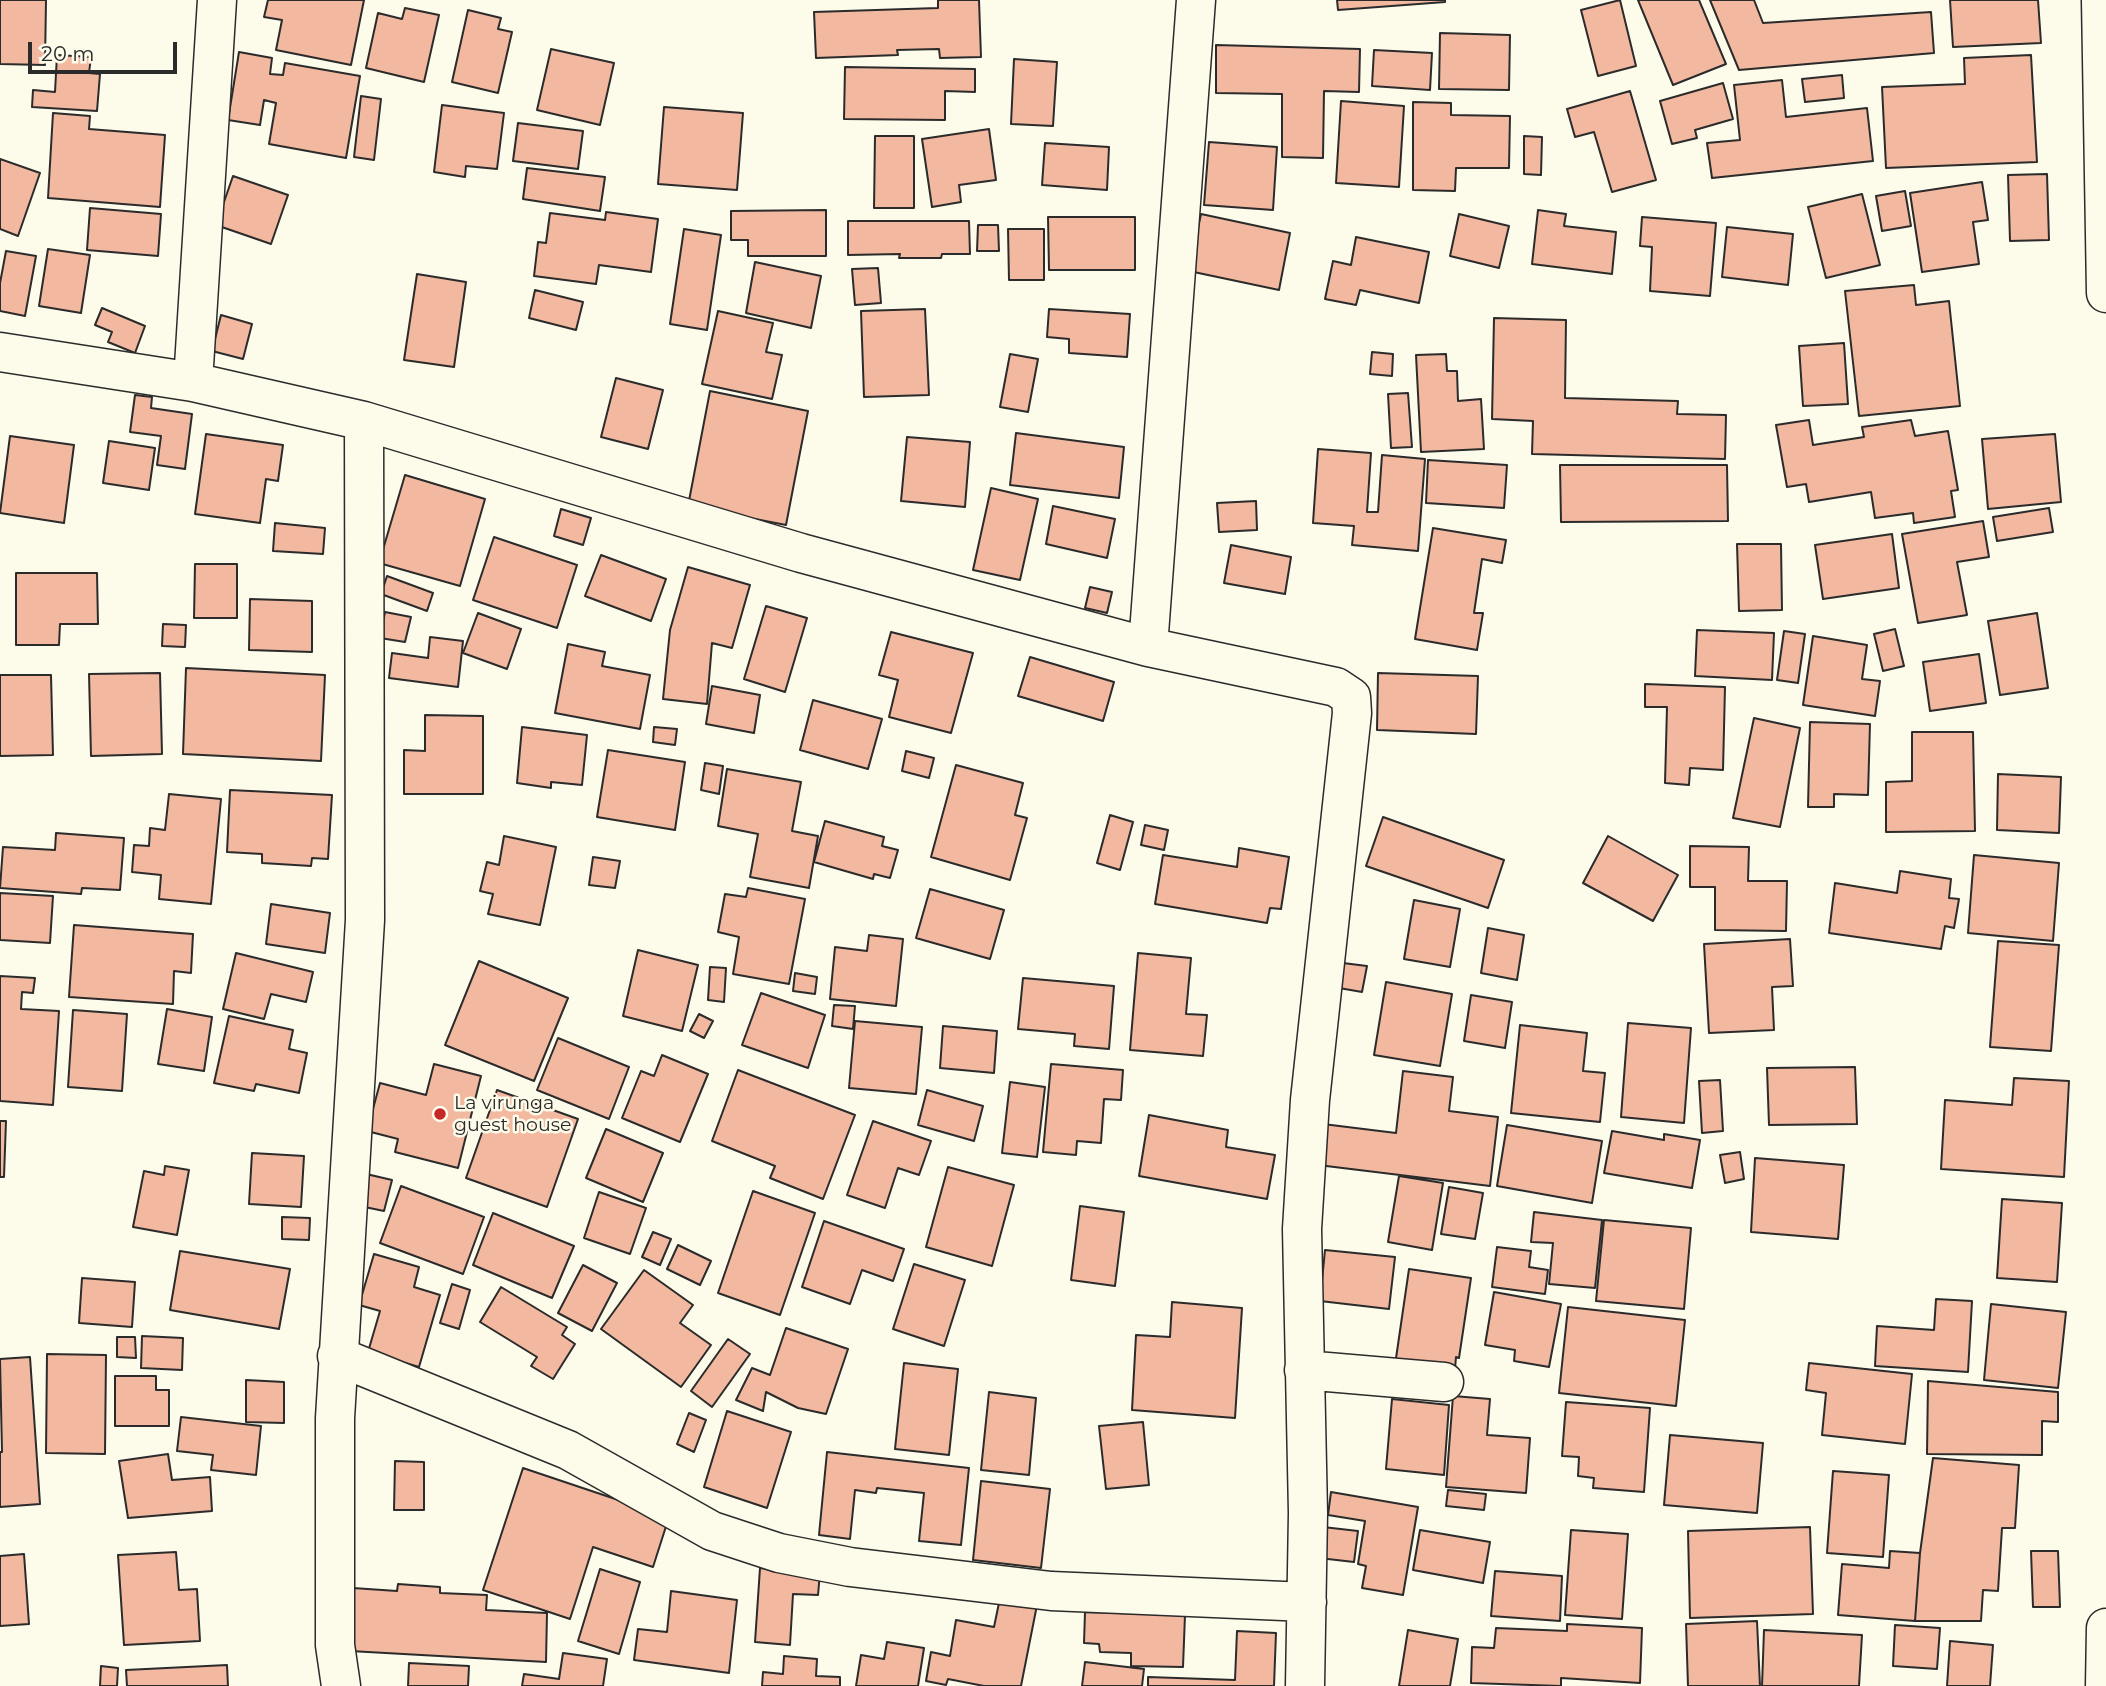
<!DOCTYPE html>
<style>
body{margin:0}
#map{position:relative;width:2106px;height:1686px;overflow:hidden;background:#fdfbea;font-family:Montserrat,sans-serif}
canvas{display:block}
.scale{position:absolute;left:28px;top:42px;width:149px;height:32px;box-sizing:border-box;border:4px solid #2b2b2b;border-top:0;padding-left:9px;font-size:21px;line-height:24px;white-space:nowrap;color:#2b2b2b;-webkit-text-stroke:5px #fdfbea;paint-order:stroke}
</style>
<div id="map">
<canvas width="2106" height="1686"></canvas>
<div class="scale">20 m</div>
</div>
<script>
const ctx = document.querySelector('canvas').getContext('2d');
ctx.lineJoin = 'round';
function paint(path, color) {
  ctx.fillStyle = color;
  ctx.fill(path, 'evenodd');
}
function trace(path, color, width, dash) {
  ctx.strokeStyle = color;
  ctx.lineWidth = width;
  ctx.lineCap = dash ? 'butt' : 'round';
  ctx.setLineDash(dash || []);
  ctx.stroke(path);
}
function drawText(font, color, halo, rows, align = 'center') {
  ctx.font = font + ' Montserrat,sans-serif';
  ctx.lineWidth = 5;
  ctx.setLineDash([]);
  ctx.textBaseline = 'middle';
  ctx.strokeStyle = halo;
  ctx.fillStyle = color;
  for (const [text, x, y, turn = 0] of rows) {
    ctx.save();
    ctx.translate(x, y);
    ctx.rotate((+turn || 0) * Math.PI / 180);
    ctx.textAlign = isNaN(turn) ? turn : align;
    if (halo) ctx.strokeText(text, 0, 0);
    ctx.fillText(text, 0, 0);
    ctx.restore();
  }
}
const building = new Path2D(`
 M0,0H46L45,65L0,64Z
 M268,0H364L351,65L276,50L282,20L264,17Z
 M938,0H979L981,57L940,58L939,49L897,50L898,55L816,58L814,12L938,8Z
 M1337,0H1445V2L1338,10Z
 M1620,0L1636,66L1598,76L1581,10Z
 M1638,0H1699L1726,64L1673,85Z
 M1710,0H1754L1763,23L1931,12L1934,53L1739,70Z
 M1950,0H2038L2041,43L1953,47Z
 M405,8L439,15L424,82L366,68L378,13L402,19Z
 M468,10L501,18L498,29L512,32L498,93L452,82Z
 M1440,33L1510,35L1509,90L1439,89Z
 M1216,45L1360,49L1359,92L1324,91L1323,158L1282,157V94L1216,93Z
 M551,49L614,63L600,125L537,110Z
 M1374,50L1432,53L1430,90L1372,86Z
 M239,52L272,58L270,74L283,75L285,63L360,76L346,158L269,144L276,103L264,100L260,125L228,120Z
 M57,55L91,57L89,73L100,74L97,111L32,107L33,90L55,92Z
 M2031,55L2037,162L1886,168L1882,87L1965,84L1964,58Z
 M1014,59L1057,62L1053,126L1011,124Z
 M845,67L975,69V92L945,91V120L844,119Z
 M1842,75L1844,98L1805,102L1802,79Z
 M1782,80L1786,117L1867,108L1873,161L1712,178L1707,143L1740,140L1734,85Z
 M1723,83L1733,119L1695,130L1697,138L1672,144L1660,101Z
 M1630,91L1656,180L1612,192L1594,132L1575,137L1567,109Z
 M361,96L381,99L374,160L354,157Z
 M1341,101L1404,106L1399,187L1336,183Z
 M1413,102L1451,103V115L1510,116L1509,168H1456L1455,191L1413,190Z
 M442,105L504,113L497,169L466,166L465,177L434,172Z
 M664,107L743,113L737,190L658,184Z
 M53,113L90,116L89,129L165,135L160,207L48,198Z
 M518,123L583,131L578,169L513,161Z
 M989,129L996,180L959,185L961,202L932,207L922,139Z
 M875,136H914V208H874Z
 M1524,136L1542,137L1541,175L1524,174Z
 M1209,142L1277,147L1273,210L1204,205Z
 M1045,143L1109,147L1107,190L1042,185Z
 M0,159L40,173L18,236L0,229Z
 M527,168L605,177L600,211L523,199Z
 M2047,174L2049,240L2010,241L2008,175Z
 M233,176L288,195L271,244L216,225Z
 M1982,182L1988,220L1973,222L1979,264L1922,272L1910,193Z
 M1905,191L1911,226L1882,231L1876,196Z
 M1862,194L1880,265L1826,278L1808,207Z
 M90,208L161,214L158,256L87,250Z
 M826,210V256H748V240H731V211Z
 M1538,210L1566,214L1564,226L1616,232L1612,274L1532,264Z
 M606,212L658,219L651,272L599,265L596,284L534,276L538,242L546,243L550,213L605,220Z
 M1201,214L1290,233L1279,290L1189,271Z
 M1459,214L1509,226L1499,268L1450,256Z
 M1048,217H1135V270H1049Z
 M1642,217L1716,223L1710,296L1650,291L1652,247L1640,246Z
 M848,221H969L970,254H942L941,258H899L900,254L848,255Z
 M978,225H998L999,251H977Z
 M1727,227L1793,234L1788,285L1722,277Z
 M684,229L721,235L707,330L670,324Z
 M1008,229H1044V280H1009Z
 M1356,237L1429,252L1419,303L1360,290L1356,305L1325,299L1333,261L1351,265Z
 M48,249L90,255L81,313L39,306Z
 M6,251L36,256L25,316L0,311V283Z
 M755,262L821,276L811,328L746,313Z
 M878,268L881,303L855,305L852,269Z
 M417,274L466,282L454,367L404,360Z
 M1914,285L1916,305L1949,301L1960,406L1859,416L1845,291Z
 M535,290L583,302L576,330L529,318Z
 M102,308L145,326L135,353L108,342L112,332L95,325Z
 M925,309L929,395L864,397L861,311Z
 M1049,309L1130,314L1127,357L1069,353V339L1047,337Z
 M718,311L773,323L766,352L782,355L772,399L702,384Z
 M221,315L252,324L243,359L212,351Z
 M1494,318L1566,320L1565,398L1678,401L1677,414L1726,415L1725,459L1532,454L1533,421L1492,419Z
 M1844,343L1848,404L1803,406L1799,346Z
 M1372,352L1393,354L1392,376L1370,374Z
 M1010,354L1038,359L1028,412L1000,407Z
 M1446,354L1447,371H1457L1458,401L1481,399L1484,449L1421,452L1416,355Z
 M616,378L663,390L648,449L601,437Z
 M710,391L808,411L786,525L688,506Z
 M1408,393L1412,447L1391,448L1388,394Z
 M135,395L152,397L151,408L192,414L185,469L157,465L161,436L130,432Z
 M1809,420L1813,445L1864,437L1862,427L1911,420L1915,436L1948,431L1958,490L1951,491L1955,517L1914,523L1913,513L1875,518L1871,492L1809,502L1806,484L1787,487L1776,425Z
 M1016,433L1124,447L1119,498L1010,485Z
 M206,434L283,445L278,481L266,479L260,523L195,514Z
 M2055,434L2061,502L1988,509L1982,439Z
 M10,436L74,445L64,523L0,513Z
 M907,437L970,442L965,507L901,501Z
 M109,441L155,448L149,490L103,483Z
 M1318,449L1371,453L1367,512H1378L1382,455L1425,459L1418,551L1352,545L1354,526L1313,523Z
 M1428,460L1507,465L1504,508L1426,503Z
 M1560,465H1727L1728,521L1561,522Z
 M405,475L485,499L460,586L379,563Z
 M991,488L1038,499L1020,580L973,570Z
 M1256,501L1257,530L1219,532L1217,503Z
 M1053,506L1115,519L1107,558L1046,544Z
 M2049,508L2053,532L1997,541L1993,517Z
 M561,509L591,518L583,545L554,536Z
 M1983,521L1989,557L1957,562L1967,615L1918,623L1902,534Z
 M275,523L325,528L323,554L273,551Z
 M1433,528L1506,540L1502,563L1482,559L1474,613H1483L1477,650L1415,639Z
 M1892,534L1899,588L1823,599L1815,545Z
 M494,537L577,565L557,628L473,600Z
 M1737,544H1781L1782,610L1739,611Z
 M1231,545L1291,557L1285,594L1224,583Z
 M601,555L666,579L651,621L585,596Z
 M195,564H237V618H194Z
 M688,567L750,585L732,648L712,643L707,704L663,699L670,630Z
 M16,573H97L98,624H60L59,645H16Z
 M387,576L433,593L427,611L381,594Z
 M1090,587L1112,592L1107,613L1085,608Z
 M250,599L312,601V652L249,650Z
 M766,606L807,618L785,692L744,679Z
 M385,612L411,617L405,642L380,638Z
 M478,613L521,629L507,669L463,653Z
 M2037,613L2048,688L2000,695L1988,621Z
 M163,624L186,625L185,647L162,646Z
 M1895,629L1904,666L1883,671L1874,634Z
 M1697,630L1774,633L1772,680L1695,676Z
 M1784,631L1805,634L1798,683L1777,680Z
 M891,632L973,653L951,733L889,717L898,680L879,675Z
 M1813,636L1867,645L1862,679L1880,681L1875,716L1803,705Z
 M430,637L463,641L458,687L389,678L392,653L428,658Z
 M568,644L605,652L602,666L650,675L640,729L555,713Z
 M1979,654L1986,703L1930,711L1923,662Z
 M1030,657L1114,682L1103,721L1018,696Z
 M186,668L325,675L321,761L183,754Z
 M160,673L162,754L91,756L89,674Z
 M1378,673L1478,676L1476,734L1377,730Z
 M0,675H51L53,755L0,756Z
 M1645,684L1725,687L1723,770L1690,768L1689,785L1665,783L1667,707H1645Z
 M712,686L760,695L754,733L706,724Z
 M813,700L882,719L868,769L800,750Z
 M425,715L483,716V794H404V750L425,751Z
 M1754,718L1800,728L1780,827L1733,818Z
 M1810,722L1870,724L1868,795L1834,794V807H1808Z
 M522,727L587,735L582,785L551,782V788L517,783Z
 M654,727L677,729L675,745L653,742Z
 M1912,732H1973L1975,831L1886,832V782L1912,781Z
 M608,750L685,762L675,830L597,817Z
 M906,751L934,758L929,778L902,771Z
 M705,763L723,766L719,794L701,790Z
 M956,765L1023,783L1015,815L1027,818L1010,880L931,857Z
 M727,769L801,782L792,831L818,836L809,888L750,877L758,834L718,826Z
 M1998,774L2061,777L2059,833L1997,830Z
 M230,790L332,795L328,859L312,858L311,866L262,863V854L227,852Z
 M169,794L221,799L211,904L159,899L161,875L132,872L134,845L149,846L150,828L165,830Z
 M1110,815L1133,822L1120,870L1097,863Z
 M1383,817L1504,860L1488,908L1366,866Z
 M825,821L884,837L882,846L898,850L890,878L874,874L873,879L814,862Z
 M1145,825L1168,830L1164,850L1141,845Z
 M56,833L124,838L120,890L82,888L81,894L0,888L3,847L55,850Z
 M504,836L556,847L540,925L488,914L493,894L480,891L487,862L499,865Z
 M1608,836L1678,875L1653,921L1583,883Z
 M1690,846L1749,847L1748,881H1787L1786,931L1715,930V887H1690Z
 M1239,848L1289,857L1281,909L1270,908L1267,923L1155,904L1163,855L1237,867Z
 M1974,855L2059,863L2053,941L1968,933Z
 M593,857L620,861L615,888L589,885Z
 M1900,871L1951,879L1949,898L1959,899L1954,928L1945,926L1941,949L1829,933L1835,883L1897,893Z
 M748,888L805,899L789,984L733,974L739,937L718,932L725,894L746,897Z
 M930,889L1004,910L990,959L916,938Z
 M0,893L53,896L50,943L0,940Z
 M1414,900L1460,909L1450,967L1404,959Z
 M271,904L330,913L325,953L266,944Z
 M74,925L193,934L191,973L174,971L173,1004L69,997Z
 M1488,928L1524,935L1517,980L1481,973Z
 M869,935L903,939L896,1006L830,999L835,947L867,951Z
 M1790,939L1793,986L1772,987L1774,1030L1709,1033L1704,944Z
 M1998,941L2059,945L2051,1051L1990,1047Z
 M638,950L698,965L682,1031L623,1016Z
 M236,953L313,972L306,1002L271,994L264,1019L223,1009Z
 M1138,953L1191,958L1186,1014L1207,1015L1203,1056L1130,1050Z
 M479,961L568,998L534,1081L445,1045Z
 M1343,963L1367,966L1362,992L1339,988Z
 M710,967L726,968L724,1002L708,1000Z
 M795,973L817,977L815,994L793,991Z
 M0,976L35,978L33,993L22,992L21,1009L59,1011L53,1105L0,1101Z
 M1023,978L1114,986L1109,1049L1074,1046L1075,1034L1018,1029Z
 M1386,982L1452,994L1440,1066L1374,1055Z
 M761,993L825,1015L808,1068L742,1045Z
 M1471,995L1512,1002L1505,1048L1464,1041Z
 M834,1005L855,1006L853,1029L832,1026Z
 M167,1009L212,1017L204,1071L158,1064Z
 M73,1010L127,1014L122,1091L68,1087Z
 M699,1014L713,1021L704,1038L690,1031Z
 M229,1016L293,1030L289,1049L307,1053L299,1093L256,1084L254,1091L214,1083Z
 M855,1021L922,1027L916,1094L849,1088Z
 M1628,1023L1691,1028L1684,1123L1621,1117Z
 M1520,1025L1587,1033L1583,1071L1605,1073L1600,1122L1511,1113Z
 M943,1026L997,1031L994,1073L940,1068Z
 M558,1038L629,1067L609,1119L537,1090Z
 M662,1055L708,1074L680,1142L622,1118L641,1071L654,1076Z
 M434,1064L481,1076L458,1168L395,1152L398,1139L367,1131L380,1083L426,1095Z
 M1051,1064L1123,1070L1121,1100L1104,1099L1101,1143L1077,1141L1076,1155L1043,1152Z
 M1855,1067L1857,1124L1769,1125L1767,1068Z
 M738,1070L855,1115L823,1199L770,1178L775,1166L712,1141Z
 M1403,1071L1453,1077L1449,1111L1498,1117L1490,1186L1318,1165L1323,1124L1396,1133Z
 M2014,1078L2069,1081L2064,1177L1941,1169L1945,1100L2012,1105Z
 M1720,1080L1723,1131L1702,1133L1699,1081Z
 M1010,1082L1045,1087L1037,1157L1002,1153Z
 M497,1090L578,1119L547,1207L466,1178Z
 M927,1090L983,1106L974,1141L918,1125Z
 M1149,1115L1228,1130L1226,1147L1275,1155L1267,1199L1139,1176Z
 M0,1121H6L4,1177H0Z
 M873,1121L931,1141L919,1175L898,1168L885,1208L847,1195Z
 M1507,1125L1602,1141L1592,1203L1497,1186Z
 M606,1129L663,1153L643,1202L586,1178Z
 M1612,1131L1664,1140V1134L1700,1140L1692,1188L1604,1173Z
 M1740,1152L1744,1179L1725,1183L1720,1155Z
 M252,1153L304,1156L301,1207L249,1204Z
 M1755,1158L1844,1165L1838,1239L1751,1232Z
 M165,1166L189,1170L177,1235L133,1227L144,1171L164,1175Z
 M948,1167L1014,1185L992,1266L926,1247Z
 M362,1173L392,1180L384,1211L355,1205Z
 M1399,1176L1443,1183L1432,1250L1388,1242Z
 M401,1186L484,1217L463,1274L380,1243Z
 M1449,1187L1483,1193L1475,1239L1441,1234Z
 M753,1191L815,1213L780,1315L718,1293Z
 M599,1192L646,1208L630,1254L584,1238Z
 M2002,1199L2062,1203L2057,1282L1997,1278Z
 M1080,1206L1124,1212L1115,1286L1071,1280Z
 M1534,1212L1602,1220L1595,1288L1549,1284L1553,1243L1531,1242Z
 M493,1213L574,1246L552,1298L473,1265Z
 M282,1217L310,1218L309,1240L282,1239Z
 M1604,1220L1691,1228L1684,1309L1596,1301Z
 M824,1221L904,1249L893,1281L862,1270L850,1304L802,1287Z
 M653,1232L671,1239L660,1265L642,1257Z
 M678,1245L711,1261L700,1285L667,1269Z
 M1497,1247L1531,1251L1529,1267L1548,1270L1545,1294L1492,1287Z
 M1325,1250L1395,1257L1389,1309L1320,1301Z
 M180,1251L290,1269L279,1329L170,1310Z
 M374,1254L419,1267L414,1287L440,1295L419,1367L368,1352L380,1311L359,1305Z
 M914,1264L965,1280L944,1346L893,1329Z
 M583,1265L617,1283L592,1331L558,1313Z
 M1409,1269L1471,1278L1459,1358L1456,1357L1454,1381L1394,1372Z
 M644,1270L693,1305L680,1323L711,1345L681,1387L601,1329Z
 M82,1278L135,1282L132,1327L79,1323Z
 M452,1284L470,1290L459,1329L440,1323Z
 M501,1287L567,1327L562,1335L575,1344L553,1379L531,1366L537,1357L480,1322Z
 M1494,1292L1561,1304L1549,1367L1514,1361L1515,1350L1485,1345Z
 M1936,1299L1972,1301L1968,1372L1875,1366L1877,1326L1934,1330Z
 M1172,1302L1242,1308L1235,1418L1132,1410L1136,1335L1170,1337Z
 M1991,1304L2066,1312L2058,1388L1984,1380Z
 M1568,1307L1685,1320L1676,1406L1559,1393Z
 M786,1328L848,1349L826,1414L798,1408L766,1392L763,1411L736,1400L752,1368L770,1375Z
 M142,1336L183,1338L182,1370L141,1368Z
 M117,1337H135L136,1358L117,1357Z
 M728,1339L750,1354L712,1407L691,1391Z
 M47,1354L106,1355L105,1454L46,1453Z
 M30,1357L40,1504L0,1507V1452H2L0,1359Z
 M904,1363L958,1369L949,1455L895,1449Z
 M1809,1363L1912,1374L1905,1444L1822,1435L1826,1393L1806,1390Z
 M115,1376H156V1390H169V1426H115Z
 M246,1380L284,1382V1423L246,1422Z
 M1928,1381L2058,1392V1422L2042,1421V1455L1927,1454Z
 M989,1392L1036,1398L1029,1475L981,1470Z
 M1453,1396L1490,1399L1487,1435L1530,1438L1526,1493L1446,1487Z
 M1392,1399L1449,1405L1444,1475L1386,1469Z
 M1566,1402L1650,1408L1644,1492L1593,1488L1594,1478L1578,1476L1579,1457L1562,1456Z
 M727,1411L791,1432L767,1508L704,1487Z
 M689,1413L706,1420L694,1452L677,1444Z
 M181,1417L261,1426L256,1475L211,1470L213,1455L177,1451Z
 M1143,1422L1149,1485L1106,1489L1099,1426Z
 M1670,1435L1763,1443L1757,1513L1664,1505Z
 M827,1452L969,1468L961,1545L919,1541L924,1493L877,1488L876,1493L855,1490L850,1539L819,1535Z
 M168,1454L172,1480L210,1477L212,1511L128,1518L119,1461Z
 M1933,1458L2019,1465L2015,1528H2002L1998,1591L1983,1590L1981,1621H1915L1920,1553Z
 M395,1461L424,1462V1510H394Z
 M523,1468L669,1517L653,1567L593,1547L570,1619L483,1590Z
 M1833,1471L1889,1475L1883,1557L1827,1553Z
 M981,1481L1050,1489L1041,1568L973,1560Z
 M1448,1490L1486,1494L1484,1510L1446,1506Z
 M1331,1492L1418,1507L1403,1595L1362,1588L1366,1566L1358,1564L1365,1521L1328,1515Z
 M1323,1527L1358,1531L1354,1562L1319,1558Z
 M1810,1527L1813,1614L1690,1618L1688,1531Z
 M1420,1530L1490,1542L1483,1583L1413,1570Z
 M1571,1530L1628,1534L1622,1619L1565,1615Z
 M1890,1551L1920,1553L1915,1621L1838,1615L1842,1564L1889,1568Z
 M2031,1551H2058L2060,1607H2033Z
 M176,1552L179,1590L197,1589L200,1641L124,1645L118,1555Z
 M24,1554L29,1624L0,1626V1556Z
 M760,1568L820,1573L818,1595L793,1594L790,1645L755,1642Z
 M600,1569L640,1582L619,1654L578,1641Z
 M1495,1571L1562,1576L1560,1621L1491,1616Z
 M398,1584L440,1587V1593L487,1595L486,1610L547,1613L546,1662L350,1651L353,1588L397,1591Z
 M671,1591L737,1600L729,1673L634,1660L638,1629L667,1632Z
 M1000,1598L1037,1605L1021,1686H984L948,1679L946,1685L926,1681L931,1652L950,1656L956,1620L994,1627Z
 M1085,1612L1185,1615L1183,1667L1131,1666V1653L1100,1652L1099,1644L1084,1643Z
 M1757,1621L1760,1686H1688L1686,1624Z
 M1567,1624L1642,1628L1640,1683L1561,1678V1686L1471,1683L1472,1647L1494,1648L1496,1628L1567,1631Z
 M1895,1625L1940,1628L1937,1669L1893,1666Z
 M1408,1630L1458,1639L1450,1686H1399Z
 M1764,1630L1862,1635L1859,1686H1762Z
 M1237,1631L1276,1633L1274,1686H1148V1677L1235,1680Z
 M1950,1641L1993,1645L1990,1686H1947Z
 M887,1642L924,1648L918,1686H856L861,1655L884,1659Z
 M563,1653L607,1659L603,1686H522L524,1674L559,1679Z
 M784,1656L817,1659L816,1676L840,1677V1686H762L763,1672L783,1674Z
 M1085,1662L1144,1669L1142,1686H1082Z
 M409,1663L469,1666L468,1686H408Z
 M227,1665L228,1686H127L126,1670Z
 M101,1666L118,1668L117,1686H100Z`);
const minor = new Path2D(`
 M2101,0L2106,293
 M0,352L193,382L364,421L801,553L1148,647L1336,687L1351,697L1352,713L1310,1100L1302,1229L1308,1513L1305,1686
 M193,382L217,0
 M1148,647L1196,0
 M337,1356L568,1450L712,1531L779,1553L850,1567L1051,1591L1307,1602
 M1304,1370L1444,1382
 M341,1686L335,1645V1418L365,920L364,421
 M2105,1686L2106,1628`);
const markers = [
 [440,1114,7,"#c62828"]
];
const poiNames = [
 ["La virunga",454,1103],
 ["guest house",454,1125]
];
paint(building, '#f2b8a0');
trace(building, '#2b2b2b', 2);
trace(minor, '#2b2b2b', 41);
trace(minor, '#fdfbea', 38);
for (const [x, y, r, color] of markers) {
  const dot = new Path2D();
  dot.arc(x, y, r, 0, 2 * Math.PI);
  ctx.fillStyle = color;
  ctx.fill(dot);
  trace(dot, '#fdfbea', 2.5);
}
drawText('19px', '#2b2b2b', '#fdfbea', poiNames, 'left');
</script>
